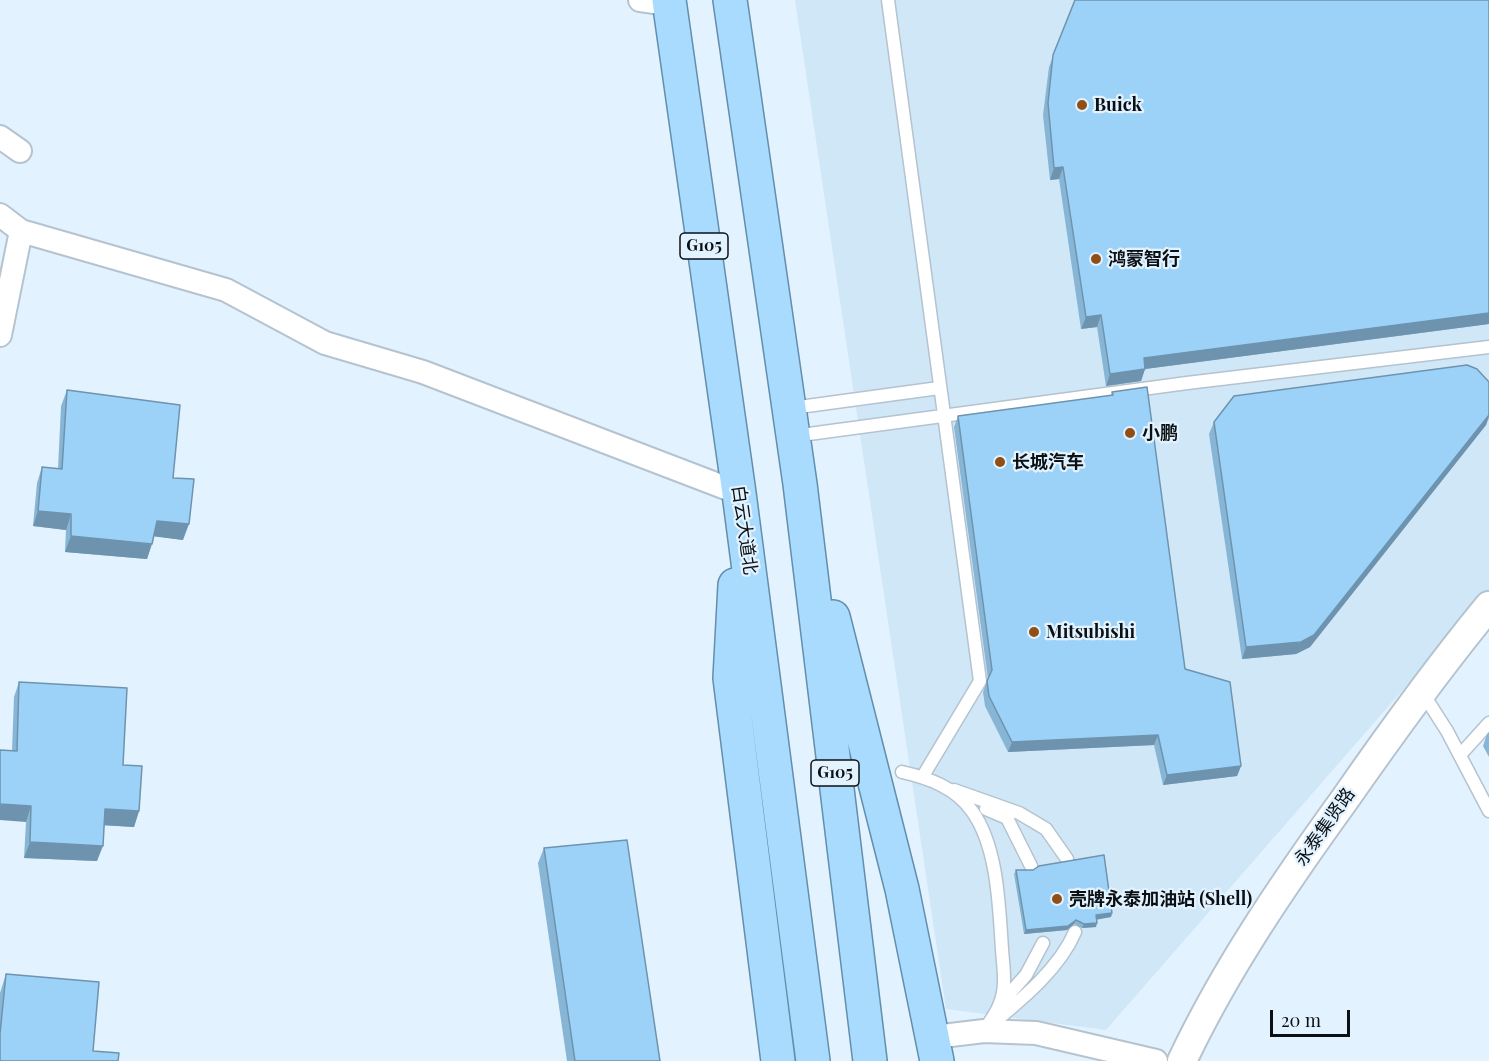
<!DOCTYPE html>
<meta charset="utf-8">
<style>
body{margin:0}
#map{position:relative;width:1489px;height:1061px;overflow:hidden;background:#e2f2fe;font-family:"Playfair Display",serif}
canvas{display:block}
.scale{position:absolute;left:1270px;top:1010px;width:80px;height:27px;box-sizing:border-box;border:3px solid #0b1014;border-top:0;padding-left:8px;font-size:18px;line-height:21px;white-space:nowrap;color:#0b1014;-webkit-text-stroke:4px #e2f2fe;paint-order:stroke}
</style>
<div id="map">
<canvas width="1489" height="1061"></canvas>
<div class="scale">20 m</div>
</div>
<script>
const ctx = document.querySelector('canvas').getContext('2d');
ctx.lineJoin = 'round';
function paint(path, color) {
  ctx.fillStyle = color;
  ctx.fill(path, 'evenodd');
}
function trace(path, color, width, dash) {
  ctx.strokeStyle = color;
  ctx.lineWidth = width;
  ctx.lineCap = dash ? 'butt' : 'round';
  ctx.setLineDash(dash || []);
  ctx.stroke(path);
}
function drawText(font, color, halo, rows, align = 'center') {
  ctx.font = font + ' "Playfair Display","Noto Sans SC",serif';
  ctx.lineWidth = 4.5;
  ctx.setLineDash([]);
  ctx.textBaseline = 'middle';
  ctx.strokeStyle = halo;
  ctx.fillStyle = color;
  for (const [text, x, y, turn = 0] of rows) {
    ctx.save();
    ctx.translate(x, y);
    ctx.rotate((+turn || 0) * Math.PI / 180);
    ctx.textAlign = isNaN(turn) ? turn : align;
    if (halo) ctx.strokeText(text, 0, 0);
    ctx.fillText(text, 0, 0);
    ctx.restore();
  }
}
const built = new Path2D(`
 M795,0H1489V591L1106,1030L946,1009Z`);
const service = new Path2D(`
 M888,0L980,681L923,776
 M792,408L939,388
 M794,436L1187,383L1489,347
 M1422,692L1447,731L1489,811
 M1460,755L1489,723
 M902,772C929,778 956,788 972,811C998,847 999,907 1002,949C1003,966 1007,986 1000,1003C997,1013 989,1022 984,1031
 M954,790L1019,813L1046,829L1067,859
 M986,809L1007,818L1031,866
 M1001,1003L1026,975L1043,943
 M992,1024C1022,999 1059,969 1075,932`);
const minor = new Path2D(`
 M640,0L669,4
 M0,137L20,151
 M0,215L21,231L226,290L325,343L423,372L739,493
 M0,335L21,231
 M934,1037L984,1031L1036,1033L1156,1061`);
const tertiary = new Path2D(`
 M1182,1061C1226,968 1285,882 1345,799C1391,733 1438,668 1489,606`);
const trunk = new Path2D(`
 M669,0L739,493L813,1061
 M730,0L800,484L870,1061
 M735,585L730,678L778,1061
 M833,617L902,889L937,1061`);
const wall = new Path2D(`
 M1075,0H1489V324L1145,369L1141,381L1106,386L1097,327L1081,329L1059,179L1050,180L1043,115L1049,67Z
 M1489,382V418L1486,425L1310,647L1296,654L1242,659L1209,434L1214,422Z
 M67,390L173,478L183,540L154,536L147,559L65,552L66,530L33,526L37,483L42,467L58,469L61,406Z
 M1112,392L1185,669L1241,766L1237,776L1163,785L1154,745L1008,752L985,706L983,692L988,679L954,427L958,416L1111,396Z
 M19,682L123,765L139,811L134,827L104,825L97,861L24,858L26,822L12,751L14,697Z
 M1489,732V757L1483,746L1487,734Z
 M544,848L660,1061H567L538,863Z
 M1016,870L1112,913L1111,917L1097,919L1096,927L1082,928L1074,924L1067,930L1024,934L1014,874Z
 M6,974L93,1051L0,1061V993Z`);
const shadedWall = new Path2D(`
 M1063,167L1059,179L1050,180L1054,168Z
 M1489,313V324L1145,369L1141,381L1106,386L1110,374L1144,358Z
 M1101,315L1097,327L1081,329L1086,317Z
 M1489,415L1486,425L1310,647L1296,654L1242,659L1246,647Z
 M38,511L71,514L66,530L33,526Z
 M157,521L189,524L183,540L151,536Z
 M71,536L152,544L147,559L65,552Z
 M1158,735L1154,745L1008,752L1012,742Z
 M1241,766L1237,776L1163,785L1167,775Z
 M0,804L31,806L26,822L0,820Z
 M105,809L139,811L134,827L99,825Z
 M30,842L103,846L97,861L24,858Z
 M1112,913L1111,917L1095,920L1096,915Z
 M1076,920L1074,924L1067,930L1024,934L1026,930Z
 M1097,923L1096,927L1082,928L1084,924Z`);
const building = new Path2D(`
 M1075,0H1489V313L1144,358L1145,369L1110,374L1101,315L1086,317L1063,167L1054,168L1048,103L1053,55Z
 M1467,365L1477,369L1489,382V415L1314,635L1301,642L1246,647L1214,422L1234,396Z
 M1147,387L1185,669L1230,682L1241,766L1167,775L1158,735L1012,742L989,696L987,681L992,670L958,416L1113,395L1112,392Z
 M67,390L180,405L173,478L194,479L189,524L157,521L152,544L71,536V514L38,511L42,467L62,469Z
 M19,682L127,688L123,765L142,766L139,811L105,809L103,846L30,842L31,806L0,804V750L17,751Z
 M627,840L660,1061H575L544,848Z
 M1104,855L1112,913L1096,915L1097,923L1084,924L1076,920L1068,926L1026,930L1016,870H1033L1039,866Z
 M6,974L99,982L93,1051L119,1053L118,1061H0V1034Z`);
const markers = [
 [1082,105,6,"#8f4f17"],
 [1096,259,6,"#8f4f17"],
 [1130,433,6,"#8f4f17"],
 [1000,462,6,"#8f4f17"],
 [1034,632,6,"#8f4f17"],
 [1057,899,6,"#8f4f17"]
];
const shields = [
 [704,246,48],
 [835,773,48]
];
const shieldNames = [
 ["G105",704,246],
 ["G105",835,773]
];
const poiNames = [
 ["Buick",1094,105],
 ["鸿蒙智行",1108,259],
 ["小鹏",1142,433],
 ["长城汽车",1012,462],
 ["Mitsubishi",1046,632],
 ["壳牌永泰加油站 (Shell)",1069,899]
];
const streetNames = [
 ["白云大道北",744,530,82],
 ["永泰集贤路",1325,827,-55]
];
paint(built, '#d0e7f8');
trace(service, '#b4c3cf', 15);
trace(minor, '#b4c3cf', 26);
trace(tertiary, '#b4c3cf', 32);
trace(trunk, '#638eac', 36);
trace(service, '#fff', 12);
trace(minor, '#fff', 22);
trace(tertiary, '#fff', 28);
trace(trunk, '#a8dbfe', 33);
paint(wall, '#87b5d5');
paint(shadedWall, '#6e93ae');
paint(building, '#9dd2f8');
trace(building, '#6e93ae', 1.5);
for (const [x, y, r, color] of markers) {
  const dot = new Path2D();
  dot.arc(x, y, r, 0, 2 * Math.PI);
  ctx.fillStyle = color;
  ctx.fill(dot);
  trace(dot, '#e2f2fe', 2);
}
for (const [x, y, w] of shields) {
  const box = new Path2D();
  box.roundRect(x - w / 2, y - 13, w, 26, 4.5);
  ctx.fillStyle = '#e2f2fe';
  ctx.fill(box);
  trace(box, '#0b1014', 1.5);
}
drawText('bold 16px', '#0b1014', null, shieldNames);
drawText('bold 18px', '#0b1014', '#e2f2fe', poiNames, 'left');
drawText('18px', '#0b1014', '#e2f2fe', streetNames);
</script>
